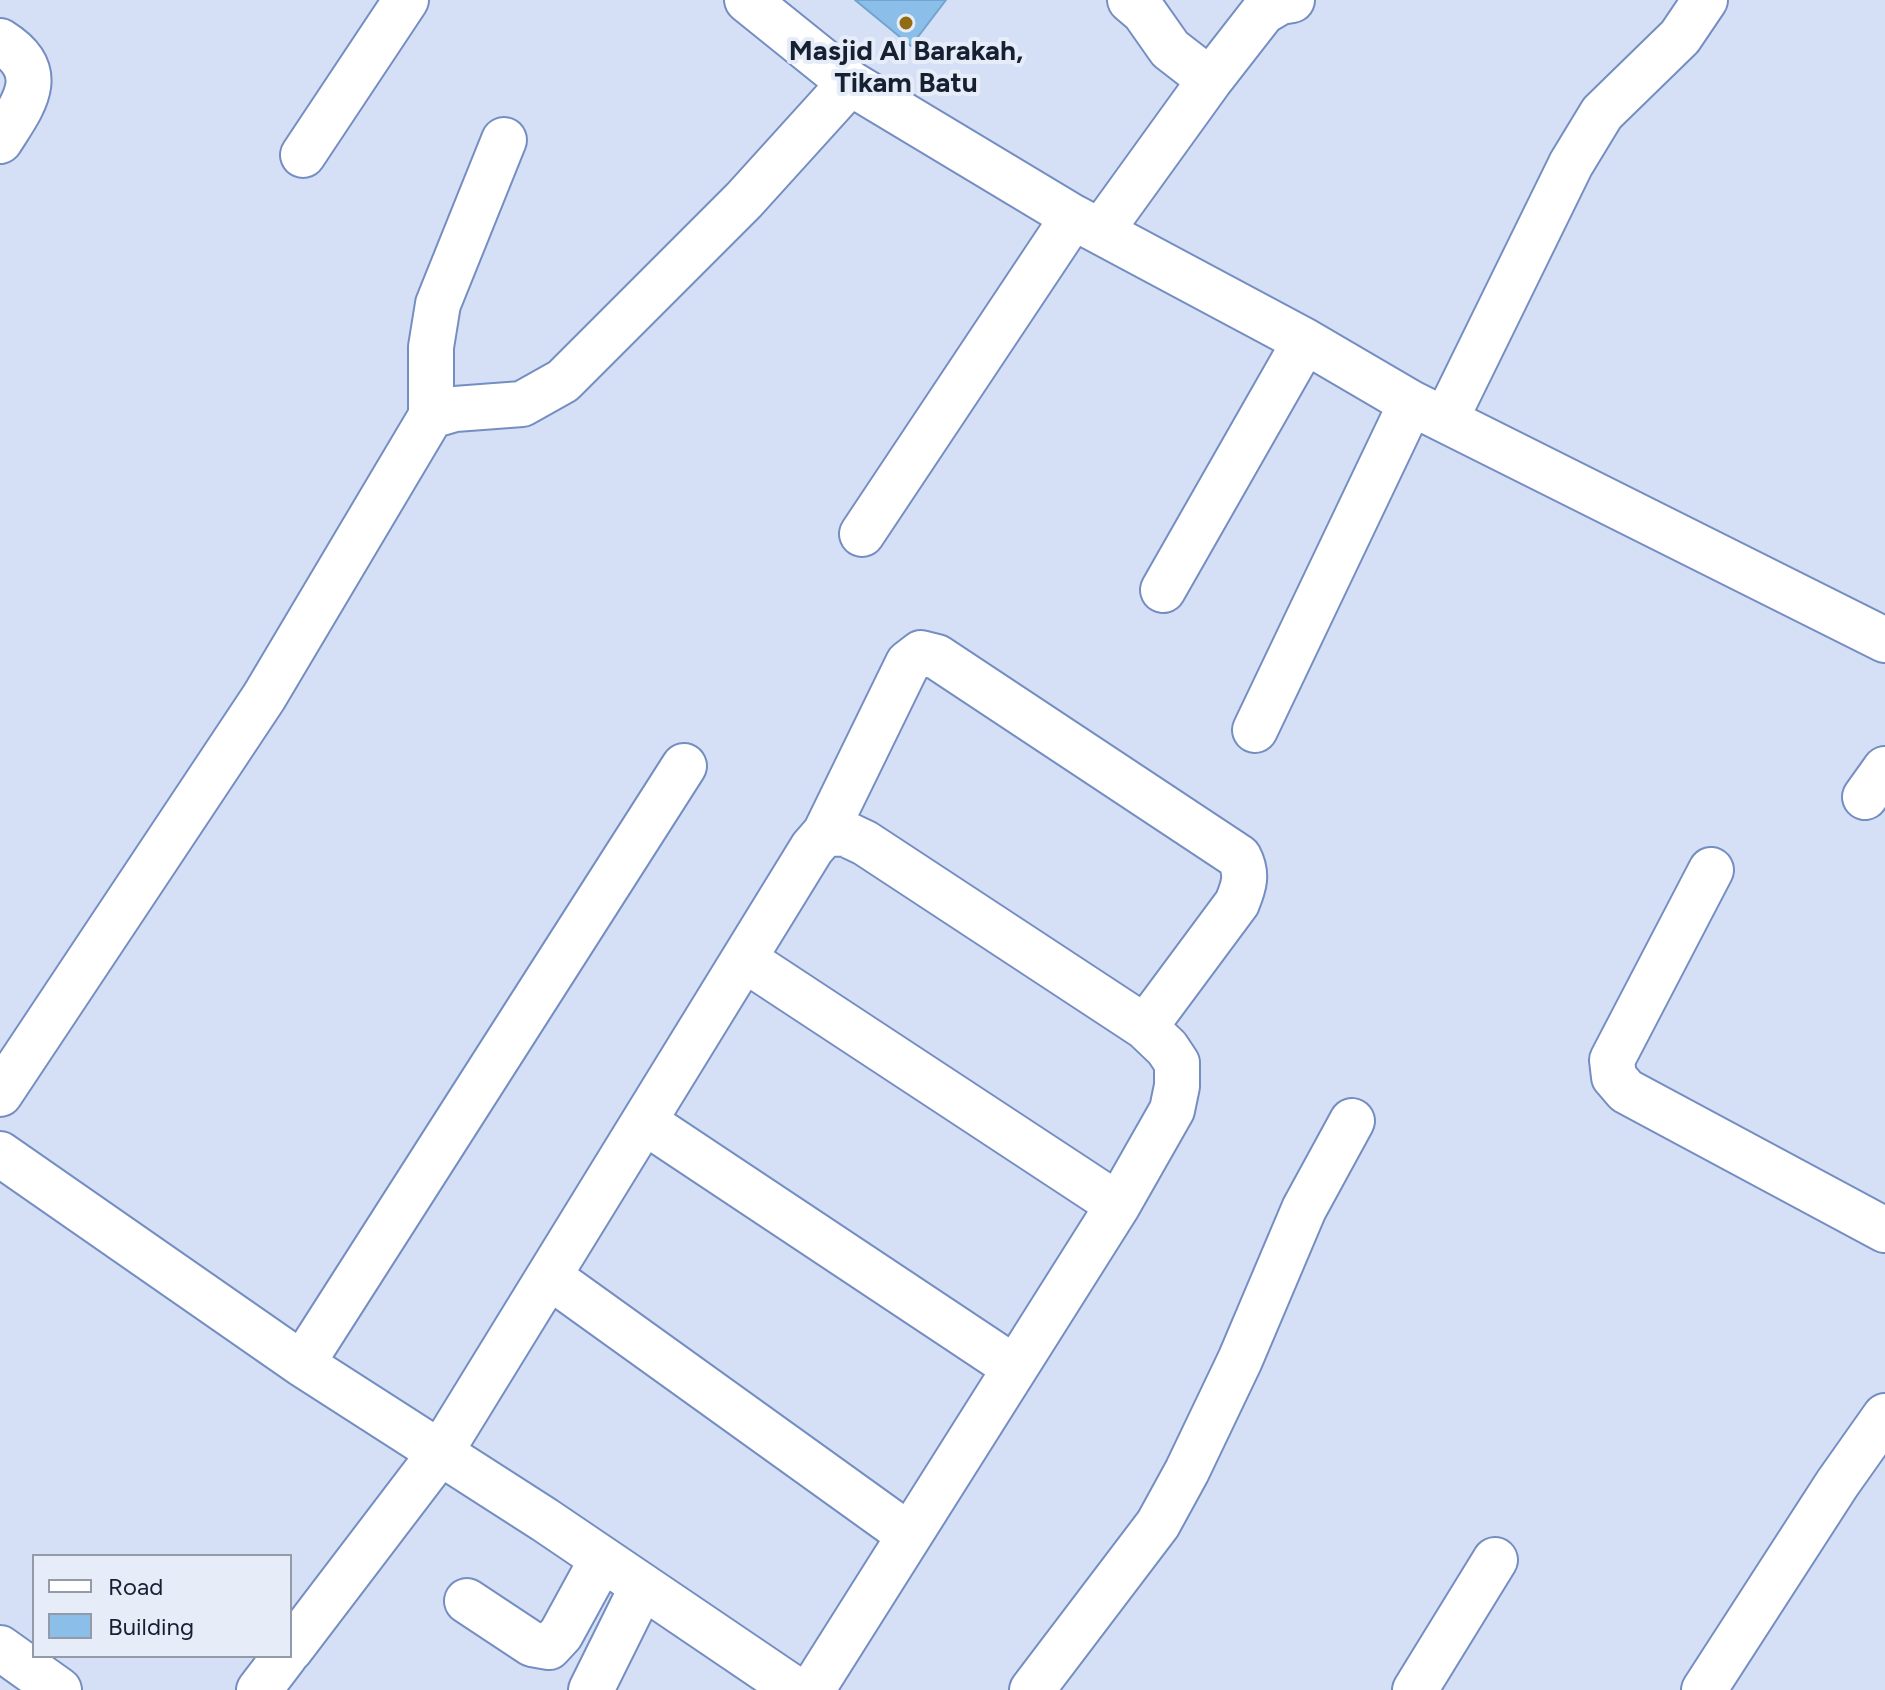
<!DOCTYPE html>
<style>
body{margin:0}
#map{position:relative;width:1885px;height:1690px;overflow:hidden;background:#d5e0f6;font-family:Figtree,sans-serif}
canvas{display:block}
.legend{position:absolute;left:32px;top:1554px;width:260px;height:104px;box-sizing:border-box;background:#e7edf8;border:2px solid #939ba9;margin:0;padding:10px 14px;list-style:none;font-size:24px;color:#162033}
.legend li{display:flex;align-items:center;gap:16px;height:40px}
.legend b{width:40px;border:2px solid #939ba9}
</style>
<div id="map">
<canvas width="1885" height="1690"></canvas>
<ul class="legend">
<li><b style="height:10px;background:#fff"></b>Road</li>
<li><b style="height:22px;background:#8bbfe9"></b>Building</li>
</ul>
</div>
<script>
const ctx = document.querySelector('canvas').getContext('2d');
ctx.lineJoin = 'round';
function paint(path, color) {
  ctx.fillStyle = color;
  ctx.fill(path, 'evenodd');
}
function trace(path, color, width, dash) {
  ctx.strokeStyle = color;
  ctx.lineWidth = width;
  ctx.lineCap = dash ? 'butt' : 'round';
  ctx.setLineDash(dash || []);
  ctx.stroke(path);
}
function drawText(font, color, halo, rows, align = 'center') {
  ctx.font = font + ' Figtree,sans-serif';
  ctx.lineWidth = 8;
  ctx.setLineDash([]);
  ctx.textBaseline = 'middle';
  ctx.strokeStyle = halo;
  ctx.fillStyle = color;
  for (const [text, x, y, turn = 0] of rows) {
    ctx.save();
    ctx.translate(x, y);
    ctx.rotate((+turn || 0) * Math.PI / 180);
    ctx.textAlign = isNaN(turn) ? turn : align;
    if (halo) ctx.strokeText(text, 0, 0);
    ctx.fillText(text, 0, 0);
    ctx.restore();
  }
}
const building = new Path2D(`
 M855,0H946L911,46Z`);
const minor = new Path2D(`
 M747,0L850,83L1073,217L1305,341L1411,403L1885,640
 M1130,0L1144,12L1170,49L1210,80
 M0,41C50,72 24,103 0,141
 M303,155L406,0
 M1101,231L1210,80L1263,12L1280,2L1292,0
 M431,416V347L438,304L504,140
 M1446,419L1571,164L1602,113L1680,37L1705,0
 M862,534L1073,217
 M1163,590L1305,341
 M1255,730L1411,403
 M1865,797L1885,769
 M1711,870L1612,1060L1614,1077L1626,1091L1885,1230
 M744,959L1118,1205
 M0,1094L264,697L431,416L455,409L522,404L563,381L744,200L850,83
 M645,1122L1015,1368
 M0,1154L302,1364L545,1520L796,1690
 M550,1277L909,1535
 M302,1364L684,766
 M467,1601L532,1644L549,1647L561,1634L602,1559
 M0,1648L59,1690
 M290,1650L440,1453L812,848L825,833L908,663L921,653L937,657L1239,857C1248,874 1244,886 1237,903L1145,1027
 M259,1690L285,1656
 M591,1690L642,1587
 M812,1690L1118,1205L1172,1110L1177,1086V1063L1167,1048L1145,1027L865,843L846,834L825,833
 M1032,1690L1158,1524L1187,1471L1240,1360L1304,1209L1352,1121
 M1415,1690L1495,1560
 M1704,1690L1837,1484L1885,1416`);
const markers = [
 [906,23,8,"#916c13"]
];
const poiNames = [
 ["Masjid Al Barakah,",906,52],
 ["Tikam Batu",906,84]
];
paint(building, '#8bbfe9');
trace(building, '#71a4ce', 2);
trace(minor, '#758ec1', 48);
trace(minor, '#fff', 44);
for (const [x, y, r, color] of markers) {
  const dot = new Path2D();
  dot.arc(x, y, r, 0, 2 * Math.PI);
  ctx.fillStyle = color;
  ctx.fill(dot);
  trace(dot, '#e7edf8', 3);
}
drawText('bold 28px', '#162033', '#e7edf8', poiNames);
</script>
